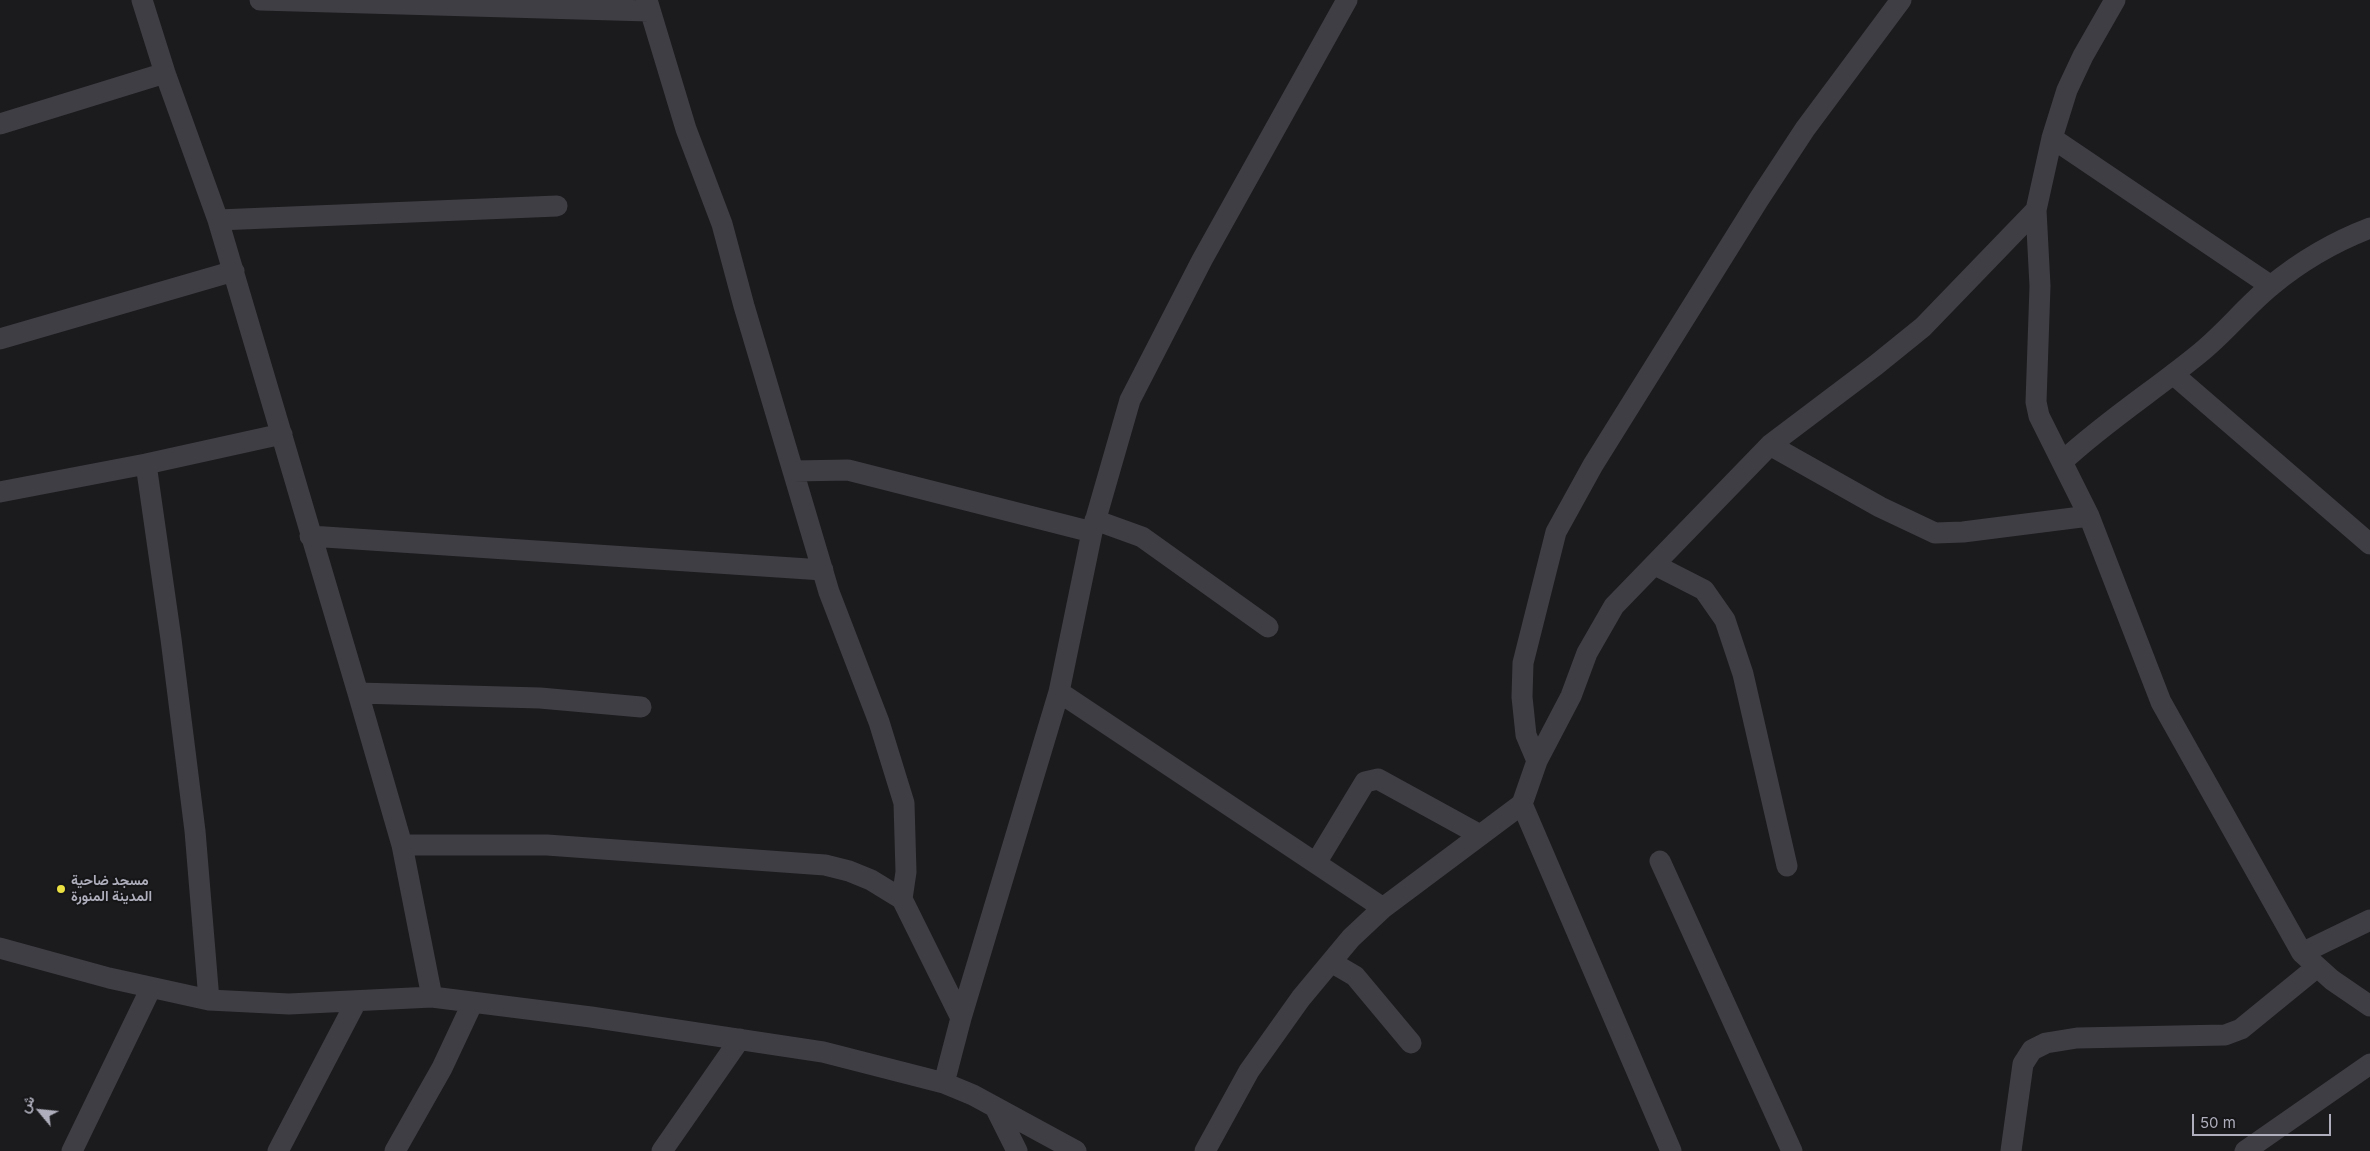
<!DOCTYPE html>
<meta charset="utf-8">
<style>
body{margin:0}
#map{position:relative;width:2370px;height:1151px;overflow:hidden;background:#1b1b1d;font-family:Inter,Vazirmatn,sans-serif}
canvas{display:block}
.north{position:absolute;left:15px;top:1086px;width:50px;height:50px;-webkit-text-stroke:4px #161618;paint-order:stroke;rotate:298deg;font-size:14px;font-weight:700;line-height:20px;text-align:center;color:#aeaebc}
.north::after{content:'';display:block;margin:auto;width:18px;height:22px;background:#aeaebc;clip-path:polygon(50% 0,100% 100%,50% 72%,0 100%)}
.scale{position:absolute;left:2192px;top:1114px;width:139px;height:22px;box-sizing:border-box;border:2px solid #aeaebc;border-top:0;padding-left:6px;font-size:15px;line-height:18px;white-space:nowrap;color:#aeaebc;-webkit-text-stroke:4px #161618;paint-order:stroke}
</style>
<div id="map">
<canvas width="2370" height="1151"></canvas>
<div class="north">ش</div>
<div class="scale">50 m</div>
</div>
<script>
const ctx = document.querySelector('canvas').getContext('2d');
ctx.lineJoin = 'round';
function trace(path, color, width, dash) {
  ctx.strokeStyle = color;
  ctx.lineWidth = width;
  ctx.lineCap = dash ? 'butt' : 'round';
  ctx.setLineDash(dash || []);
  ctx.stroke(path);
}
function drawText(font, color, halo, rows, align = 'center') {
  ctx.font = font + ' Inter,Vazirmatn,sans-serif';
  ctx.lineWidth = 4;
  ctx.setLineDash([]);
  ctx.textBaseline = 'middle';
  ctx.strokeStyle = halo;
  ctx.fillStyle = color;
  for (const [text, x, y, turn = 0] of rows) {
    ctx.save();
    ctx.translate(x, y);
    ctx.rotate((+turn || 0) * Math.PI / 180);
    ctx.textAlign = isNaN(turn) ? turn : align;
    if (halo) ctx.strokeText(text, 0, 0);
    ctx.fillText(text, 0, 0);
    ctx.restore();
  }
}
const minor = new Path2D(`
 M142,0L165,73L218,220L358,693L402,845L432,997
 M260,0L649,11
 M647,0L686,129L722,224L744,306L829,592L879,722L904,803L906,872L902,899
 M0,124L165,73
 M2052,138L2271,286
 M2036,210L2040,286L2036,402L2039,416L2089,516L2161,702L2302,953
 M218,220L557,206
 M0,339L234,271
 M2173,374L2370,544
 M1770,445L1880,507L1935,533L1963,532L2089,516
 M2063,461C2106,421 2155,390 2200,353C2226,332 2246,306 2272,285C2300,262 2336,241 2370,228
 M146,464L282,434
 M794,471L848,470L1092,532
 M0,492L146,464L171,639L195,831L209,1000
 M1095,520L1142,537L1268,627
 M310,536L823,570
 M1655,565L1704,590L1725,620L1743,674L1787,866
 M1059,692L1383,908
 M358,693L540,698L641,707
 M1537,761L1526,735L1522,697L1523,663L1556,532L1593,465L1759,199L1805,129L1901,0
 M1522,804L1537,761L1571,696L1587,653L1614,606L1770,445L1876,365L1923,327L2036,210L2052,138L2067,90L2083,56L2115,0
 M402,845H547L825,865L849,871L871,880L902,899L961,1018
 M1660,861L1792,1151
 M1316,863L1365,782L1378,779L1480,835
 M2370,920L2302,953L2332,980L2370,1006
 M0,948L109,978L209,1000L289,1004L432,997L591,1017L823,1052L944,1083L973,1095L1076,1151
 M1331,962L1355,976L1411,1043
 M944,1083L961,1018L1059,692L1092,532L1130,400L1202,260L1347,0
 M995,1107L1017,1151
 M72,1151L151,988
 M278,1151L356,1002
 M395,1151L442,1068L473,1002
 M662,1151L740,1039
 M1205,1151L1249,1071L1301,998L1351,938L1383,908L1522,804L1671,1151
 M2011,1151L2023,1064L2032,1050L2046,1043L2077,1038L2225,1035L2241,1029L2317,967
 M2245,1151L2370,1064`);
const markers = [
 [61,889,5,"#ece143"]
];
const poiNames = [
 ["مسجد ضاحية",71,881],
 ["المدينة المنورة",71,897]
];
trace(minor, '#3f3e44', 21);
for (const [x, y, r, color] of markers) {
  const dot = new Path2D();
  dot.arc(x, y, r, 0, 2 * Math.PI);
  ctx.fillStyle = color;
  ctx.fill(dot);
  trace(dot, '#161618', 2);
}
drawText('bold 14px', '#aeaebc', '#161618', poiNames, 'left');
</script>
